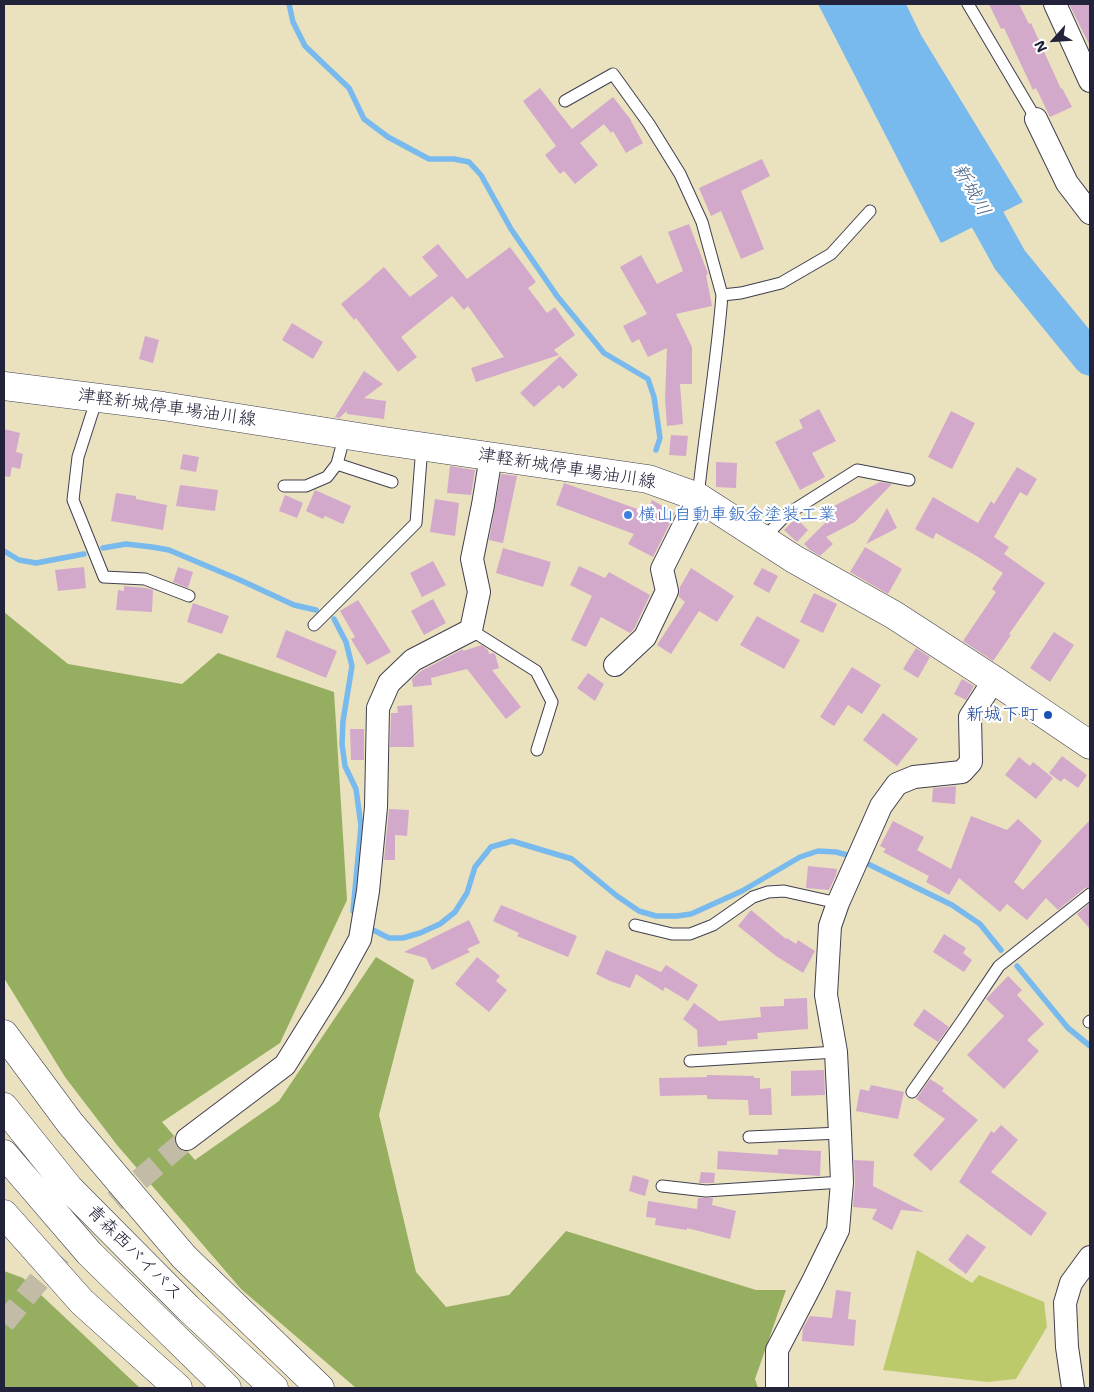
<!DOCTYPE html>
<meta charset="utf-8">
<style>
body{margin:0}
#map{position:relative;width:1094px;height:1392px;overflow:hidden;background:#eae1bf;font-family:"Shantell Sans",sans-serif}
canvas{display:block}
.frame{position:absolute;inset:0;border:5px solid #22223b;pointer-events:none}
.north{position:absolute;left:1029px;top:15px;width:50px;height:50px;-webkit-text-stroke:4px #fff;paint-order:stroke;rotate:244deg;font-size:14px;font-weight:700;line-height:20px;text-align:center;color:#22223b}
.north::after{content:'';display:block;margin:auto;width:18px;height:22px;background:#22223b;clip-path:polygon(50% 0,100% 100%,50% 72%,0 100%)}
</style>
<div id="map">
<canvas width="1094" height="1392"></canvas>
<div class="frame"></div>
<div class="north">N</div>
</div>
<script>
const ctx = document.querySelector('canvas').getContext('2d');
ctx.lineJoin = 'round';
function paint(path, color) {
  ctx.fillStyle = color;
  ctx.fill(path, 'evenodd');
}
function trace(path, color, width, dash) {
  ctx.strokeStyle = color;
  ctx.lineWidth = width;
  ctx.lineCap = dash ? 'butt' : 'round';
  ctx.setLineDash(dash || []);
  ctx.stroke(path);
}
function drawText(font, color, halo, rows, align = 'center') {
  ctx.font = font + ' "Shantell Sans","Klee One",sans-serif';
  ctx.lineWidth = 4.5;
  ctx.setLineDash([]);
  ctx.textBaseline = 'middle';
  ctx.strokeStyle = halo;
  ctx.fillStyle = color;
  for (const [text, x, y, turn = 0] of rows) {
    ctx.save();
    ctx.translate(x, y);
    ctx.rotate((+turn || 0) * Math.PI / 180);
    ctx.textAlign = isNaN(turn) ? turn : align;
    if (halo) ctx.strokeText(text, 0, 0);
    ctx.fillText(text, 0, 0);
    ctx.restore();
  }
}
const green = new Path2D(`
 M917,1250L972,1283L979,1275L1044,1302L1047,1327L1016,1379L987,1382L883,1370Z`);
const forest = new Path2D(`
 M4,612L68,664L182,684L218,653L334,692L347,900L280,1043L162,1122L195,1160L279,1101L376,957L414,980L379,1115L416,1272L446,1307L509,1295L566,1231L756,1290H786L755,1379L758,1388H356L241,1289L117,1145L65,1077L4,978Z
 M4,1271L23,1278L140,1388H4Z`);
const water = new Path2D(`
 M818,4H906L921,35L1023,202L941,243Z`);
const stream = new Path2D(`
 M289,4L293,22L305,46L349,88L364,119L388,137L429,159H454L469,162L481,175L511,229L557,296L604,353L648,379L654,397L660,438L656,450
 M103,548L126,544L152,547L169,550L240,580L294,605L316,610
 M4,551L19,560L36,563L84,554
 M334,619L346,642L352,666L343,721L342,744L345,766L356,789L361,826L353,911L356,915
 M866,863L952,905L980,924L1001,950
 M373,930L389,938H403L420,933L440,924L455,912L467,893L475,867L491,847L512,841L572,859L617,896L639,911L656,916H677L691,914L742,891L800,857L818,851L836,852L851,856
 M1017,966L1068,1028L1090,1046`);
const river = new Path2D(`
 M964,177L1010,260L1090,358`);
const building = new Path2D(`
 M989,4H1019L1029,24L1031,23L1061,89L1062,88L1072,107L1050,117L1036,88L1033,90L1004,28L1001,29Z
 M1069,4H1090V46Z
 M540,88L572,129L613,97L631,120V121L643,143L626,153L613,131L611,133L604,124L580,143L598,165L575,184L564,171L560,174L545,155L556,146L523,101Z
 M762,159L770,176L741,191L764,249L741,259L721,211L711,216L699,188Z
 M689,224L708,274L706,275L712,306L676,314L692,347V384H680L683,424L667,426L665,399L667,348L648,357L639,339L632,343L623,326L647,314L620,267L641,255L657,284L683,271L668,232Z
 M438,244L467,279L510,247L536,282L528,288L547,313L555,307L575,335L554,350L559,355L476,382L471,368L504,357L468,306L464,310L452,296L401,337L417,357L398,372L356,318L354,320L341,304L372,278H371L384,267L410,297L438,276L422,257Z
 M292,323L323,342L313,359L282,340Z
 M145,336L159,340L153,363L139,359Z
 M560,356L578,375L563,389L559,385L534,407L520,393Z
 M364,371L383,384L364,398L386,401L384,419L347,414V411L339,418L335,417Z
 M819,409L836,441L812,453L825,477L800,490L775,442L803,428L799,420Z
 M951,411L975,423L952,469L928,457Z
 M4,429L20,433L16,452L23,454L20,469L12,467L10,477L4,476Z
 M671,435L688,436L686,456L669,455Z
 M183,454L199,457L196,472L180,469Z
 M716,462L737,463L736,488L716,487Z
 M450,466L475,470L471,495L447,493Z
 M1017,467L1037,479L1027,496L1020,492L994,537L1009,547L1004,554L1045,583L1009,634L1011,635L993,661L963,641L996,592L992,589L1003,573L975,555L936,533L933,539L915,529L933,497L978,523L991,501L994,504Z
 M501,474L517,476L503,543L489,540Z
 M880,482L892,484L855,522L826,537L833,544L820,556L810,550L804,544L835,513L832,507Z
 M564,483L646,512L652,500L675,513L653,557L628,544L634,534L556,505Z
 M180,485L218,490L215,511L176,506Z
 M315,490L351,506L343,524L325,516L323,519L306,511Z
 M116,493L136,496V499L167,505L163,530L111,521Z
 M285,495L303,503L297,518L279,511Z
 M435,499L459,503L455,536L430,532Z
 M887,508L897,528L866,544Z
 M796,518L808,530L797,542L784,530Z
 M865,547L902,569L888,594L850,572Z
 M503,548L551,562L543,587L496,573Z
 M433,561L446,585L422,597L410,573Z
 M579,566L605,578L609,572L650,595L634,629L630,633L601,617L586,647L571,640L592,596L570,585Z
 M84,567L86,588L58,591L55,570Z
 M178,567L193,572L188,588L173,582Z
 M691,568L734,596L717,622L699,611L671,654L657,645L685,602L679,597L680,587Z
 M762,568L778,576L769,593L753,584Z
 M124,586L146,588L153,590L152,612L116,610L118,590L124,591Z
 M814,593L837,604L823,633L800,622Z
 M433,599L446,623L424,635L411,611Z
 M358,600L391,652L367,665L351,639L355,637L340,611Z
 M193,603L229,616L222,634L187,622Z
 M757,616L800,640L784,669L740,645Z
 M286,630L337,651L326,678L276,657Z
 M1054,632L1074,645L1050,682L1030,668Z
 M482,645L488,650L489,654L493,653L495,654L499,668L492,670L521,707L506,719L467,669L431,678L432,685L413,687L412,679L421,671L463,649V651Z
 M916,648L930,657L918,678L903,669Z
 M852,667L881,685L862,714L848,705L834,726L820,717Z
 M588,673L604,684L595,701L577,688Z
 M962,679L974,686L966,700L954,694Z
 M412,705L414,747H390L391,713H398L397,706Z
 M883,713L918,739L897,766L863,740Z
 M350,729H364V760H351Z
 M1062,756L1087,775L1078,788L1064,778L1061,782L1049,773Z
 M1019,757L1030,766L1033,762L1053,778L1036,799L1005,775Z
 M956,786L955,804L932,802L933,788Z
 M389,809L409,810L407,836L395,835V860H384Z
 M971,816L1007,830L1018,819L1042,841L1014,882L1023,890L1090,820V887L1085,888L1058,910L1046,898L1027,920L1007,904L1000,912L959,878L949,895L926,882L929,876L883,852L886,849L880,846L893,821L924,837L917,850L951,869Z
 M808,866L837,869L836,875L829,890L806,888Z
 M1090,903V929L1077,914Z
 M501,905L577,936L568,957L517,936L519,933L493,921Z
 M751,910L786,939L787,938L796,944L798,940L815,951L803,973L776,956L738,926Z
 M469,920L480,943L467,949L470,952L432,970L426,958L404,952Z
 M944,934L966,948L963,953L972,960L964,972L933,952Z
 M606,950L661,972L666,965L698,985L688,1001L665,987L663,991L636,974L630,988L610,981L596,974Z
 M477,957L500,976L496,981L507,990L489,1012L455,984Z
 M1008,976L1022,990L1017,995L1044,1024L1027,1040L1039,1051L1004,1089L967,1055L1004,1016L986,999Z
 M807,998L808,1029L757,1033L758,1039L727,1041V1045L698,1047L697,1030L683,1019L694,1003L719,1021L761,1017L760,1007L784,1006V999Z
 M924,1009L949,1027L938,1042L913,1025Z
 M824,1070L825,1095L791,1096V1071Z
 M707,1075L754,1076V1078H760V1089L771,1088L772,1115H749L748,1100L707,1099V1095L660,1096L659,1078L707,1077Z
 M930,1079L944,1088L942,1091L978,1120L931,1171L913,1155L945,1119L916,1099Z
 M871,1085L904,1092L898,1119L856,1111L860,1089L869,1091Z
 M1001,1125L1018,1140L991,1172L1047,1213L1031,1236L959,1182L991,1131L994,1133Z
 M778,1149L821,1151L820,1176L717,1169L718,1151L778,1155Z
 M854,1160L874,1161L873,1186L924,1212L901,1210L892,1230L872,1219L877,1209L853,1207L855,1183Z
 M701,1172L715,1173L714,1183H699Z
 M633,1175L649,1180L645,1196L629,1191Z
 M698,1198H713L712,1205L736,1211L730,1239L687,1228V1230L655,1225L656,1218L646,1217L648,1201L697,1209Z
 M967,1234L986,1247L966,1274L948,1260Z
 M836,1290L851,1292L848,1319L856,1320L854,1346L802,1341L803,1328L810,1316L832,1318Z`);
const minorTunnel = new Path2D(`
 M4,1323L81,1230L187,1139`);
const service = new Path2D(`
 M968,4L1036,119
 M565,101L613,74L649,124L680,174L702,222L722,295
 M97,398L78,457L73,500L104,577L145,579L189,596
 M337,464L392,482
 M284,486H306L327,477L337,464L345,434
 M698,497C705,430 717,362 722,295L741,293L781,283L831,254L870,211
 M763,539L786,515L857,470L909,480
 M314,625L416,523L422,446
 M471,630L536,671L552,702L537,750
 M635,925L672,934H690L713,925L753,897L768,892L784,891L838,903
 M1089,1022L1090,1021
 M690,1061L836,1052
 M912,1092L962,1021L999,966L1090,894
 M749,1137L840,1133
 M662,1186L706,1191L842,1182`);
const minor = new Path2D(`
 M1055,4L1090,81
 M1036,119L1067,183L1090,213
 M615,665L645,637L667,591L662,569L698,497
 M187,1139L285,1065L333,988L360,939L368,891L376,807L378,708L389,683L413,660L471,630L479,592L472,559L483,505L491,456
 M777,1388V1350L813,1281L838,1230L842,1182L840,1133L836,1052L826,995L830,926L838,903L881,806L897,784L914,777L962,772L971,762L970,717L994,680
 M1073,1388L1067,1347L1065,1303L1071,1283L1090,1257`);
const secondary = new Path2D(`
 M4,386L163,406L384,441L648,479L698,497L794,559L894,615L994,680L1090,745`);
const trunk = new Path2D(`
 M4,1034L70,1123L184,1257L320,1388
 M4,1107L69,1188L188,1308L274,1388
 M4,1154L89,1253L227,1388
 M4,1214L82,1302L178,1388`);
const markers = [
 [628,515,5,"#3f7fe0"],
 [1048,715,5,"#1a4fb4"]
];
const streetNames = [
 ["津軽新城停車場油川線",167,408,8],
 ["津軽新城停車場油川線",567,469,9],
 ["青森西バイパス",134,1253,45]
];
const shopNames = [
 ["横山自動車鈑金塗装工業",638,515]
];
const transitNames = [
 ["新城下町",1038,715]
];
const waterNames = [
 ["新城川",971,190,61]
];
paint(green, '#bcca6c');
paint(forest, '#95ae60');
paint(water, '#78baed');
trace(stream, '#78baed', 5.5);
trace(river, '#78baed', 35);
paint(building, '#d3a9cb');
trace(minorTunnel, '#c2bba5', 22, [22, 11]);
trace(service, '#403f4f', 13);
trace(minor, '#403f4f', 24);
trace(secondary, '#403f4f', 29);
trace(trunk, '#403f4f', 29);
trace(service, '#fff', 11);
trace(minor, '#fff', 22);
trace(secondary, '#fff', 28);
trace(trunk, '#fff', 28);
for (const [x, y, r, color] of markers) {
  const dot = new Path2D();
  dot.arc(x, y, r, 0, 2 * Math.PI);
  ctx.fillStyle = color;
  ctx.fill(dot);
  trace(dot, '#fff', 2);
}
drawText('18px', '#22223b', '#fff', streetNames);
drawText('18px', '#366cbe', '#fff', shopNames, 'left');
drawText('18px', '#164399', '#fff', transitNames, 'right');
drawText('italic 19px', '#445f82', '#fff', waterNames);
</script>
